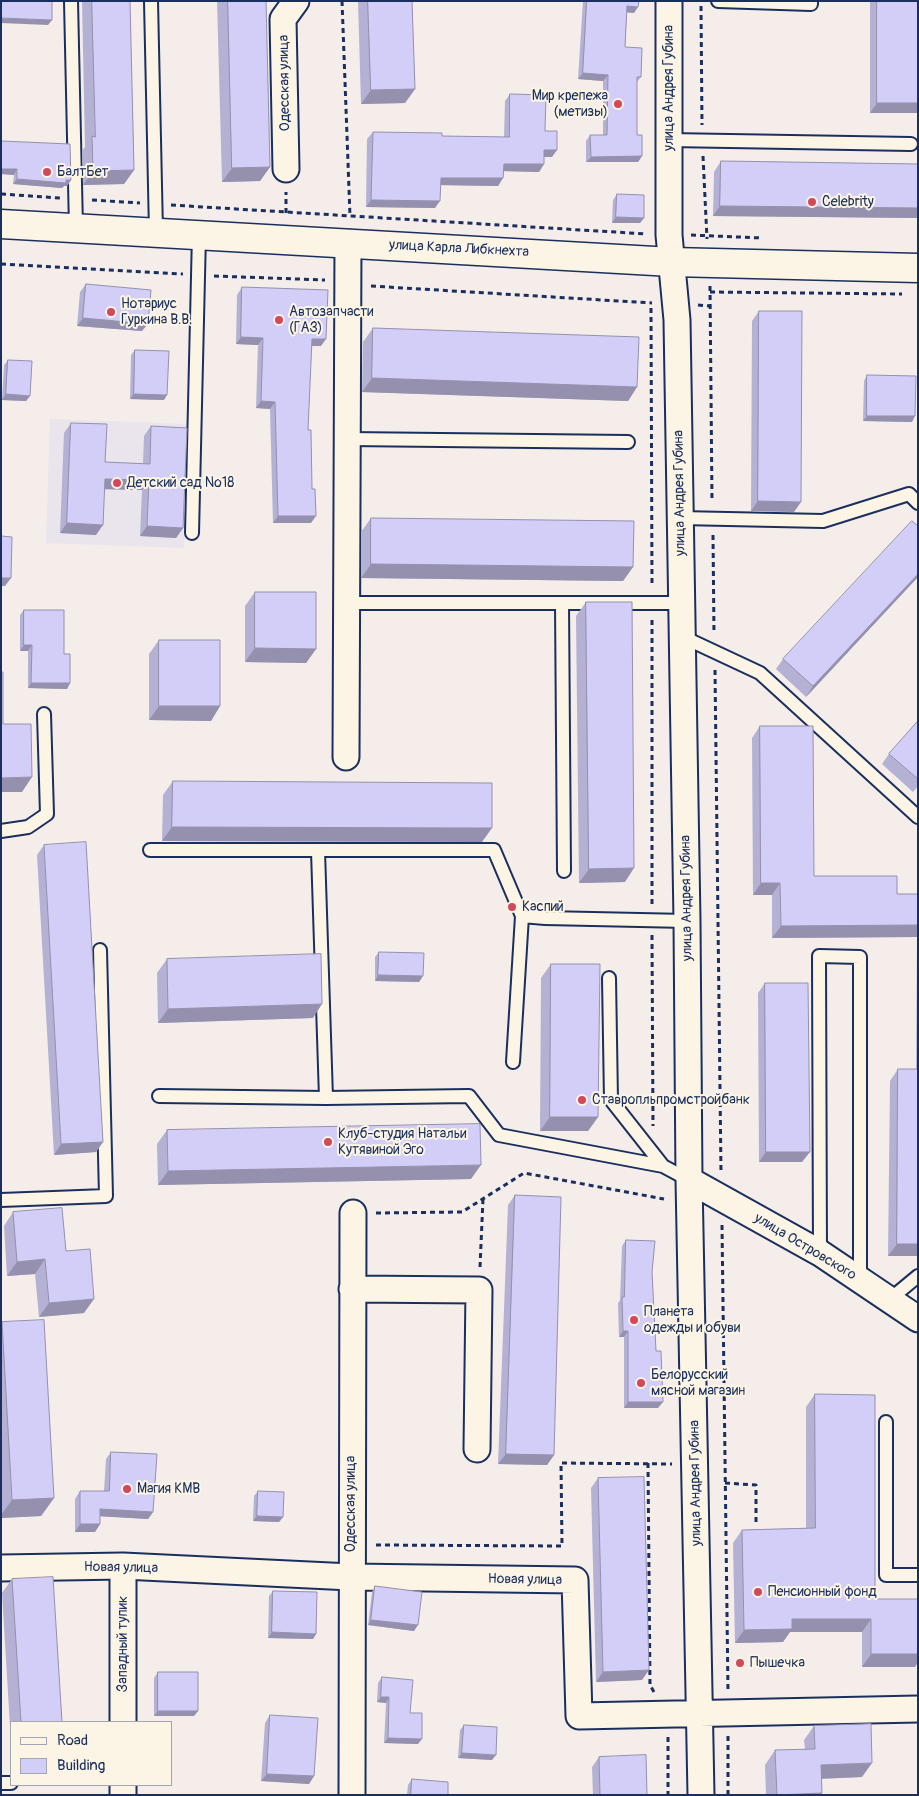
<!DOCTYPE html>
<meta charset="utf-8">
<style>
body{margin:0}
#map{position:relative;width:919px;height:1796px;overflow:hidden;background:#f4ede9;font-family:Pangolin,sans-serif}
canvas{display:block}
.frame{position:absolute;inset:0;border:2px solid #1b2f5e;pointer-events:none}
.legend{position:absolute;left:10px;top:1721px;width:162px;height:65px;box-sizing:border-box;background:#fcf5e5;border:1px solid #a2a6af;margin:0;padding:6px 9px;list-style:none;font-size:15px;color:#1b2f5e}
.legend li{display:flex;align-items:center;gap:10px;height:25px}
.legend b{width:25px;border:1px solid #a2a6af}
</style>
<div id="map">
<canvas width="919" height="1796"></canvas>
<div class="frame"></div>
<ul class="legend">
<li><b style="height:6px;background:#fcf5e5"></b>Road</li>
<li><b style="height:14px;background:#d3cef7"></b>Building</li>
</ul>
</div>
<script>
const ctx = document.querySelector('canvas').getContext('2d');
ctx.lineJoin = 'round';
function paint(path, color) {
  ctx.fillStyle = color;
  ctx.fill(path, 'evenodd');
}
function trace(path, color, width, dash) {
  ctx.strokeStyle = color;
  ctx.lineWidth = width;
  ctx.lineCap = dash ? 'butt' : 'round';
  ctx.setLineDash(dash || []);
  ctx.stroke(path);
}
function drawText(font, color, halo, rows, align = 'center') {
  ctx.font = font + ' Pangolin,sans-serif';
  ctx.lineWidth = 4;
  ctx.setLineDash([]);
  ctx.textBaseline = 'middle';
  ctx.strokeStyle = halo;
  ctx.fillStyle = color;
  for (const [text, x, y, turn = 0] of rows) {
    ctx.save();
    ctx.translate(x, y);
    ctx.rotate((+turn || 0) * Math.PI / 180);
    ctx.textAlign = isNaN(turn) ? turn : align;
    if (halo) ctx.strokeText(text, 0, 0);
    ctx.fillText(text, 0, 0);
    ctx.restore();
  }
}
const built = new Path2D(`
 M50,419L188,424L184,548L46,543Z`);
const path = new Path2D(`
 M342,1L350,216
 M701,6L702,125
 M703,156L707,239
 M1,194L60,198
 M92,200L140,203
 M171,205L647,234
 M286,213V192
 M691,235L762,238
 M1,264L183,274
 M214,276L325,280
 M371,286L652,303
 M710,286L712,502
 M710,292L902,294
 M698,305L710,306
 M651,308L652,586
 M713,535L714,634
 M652,620V904
 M715,670L721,1172
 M652,935L653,1126
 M376,1213L462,1212L524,1173L664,1199
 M722,1225L728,1692
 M480,1267L483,1199
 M648,1463L650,1685L654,1692
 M725,1483L756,1485V1523
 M376,1545L562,1546L561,1463L672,1464
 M668,1737V1795
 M728,1795V1735`);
const service = new Path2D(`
 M71,1L76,228
 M151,1L156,232
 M718,1L811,4V1
 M669,140L911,144
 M347,439L628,442
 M680,518L823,521L909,494L918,503
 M192,533L199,234
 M347,603H562
 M683,637L760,673L918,817
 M1,831L28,827L47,814L44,714
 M150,850H494L522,916L513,1062
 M318,851L326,1098L469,1096L499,1135L663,1166L689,1180
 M564,871L562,603H682
 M522,916L545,918L687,921
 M609,978L611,1100L663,1166
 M159,1096L326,1098
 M1,1200L106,1196L100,950
 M820,1253L819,956L860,957V1279
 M889,1300L918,1276
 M886,1422V1575H918
 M1,1783H11`);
const minor = new Path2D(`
 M669,1V235L677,320L687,921L689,1180L701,1795
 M286,169L283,19L296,1
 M346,757L348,243
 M689,1180L820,1253L918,1319
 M352,1289L479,1290L477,1449
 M123,1566V1722
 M1,1568L123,1566L351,1577L575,1580L579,1716L918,1709
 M123,1785V1795
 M352,1795L353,1213`);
const tertiary = new Path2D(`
 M1,224L672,262L918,268`);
const wall = new Path2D(`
 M82,1H130L134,170L124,184L83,185L82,151L85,147Z
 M217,1H266L270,167L260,181L222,182Z
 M358,1H412L415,89L405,103L361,104Z
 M583,1H639L634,13L627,12L625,47L641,77L637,82V135L642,156L638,162H586V141L590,135H603V81L578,79Z
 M870,1H918V113H870Z
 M510,94L545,131L552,157H544V164L539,172L504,171L503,178L498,186L440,185L435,208L366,207L367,139L373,132L442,136L504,137L505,101Z
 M1,141L71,180L67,186H64L62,188L13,184L14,175L1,174Z
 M721,161L918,164V218L713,216L714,172Z
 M617,194L644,218L640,223H612L613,200Z
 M86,284L142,331L77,326L80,292Z
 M242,287L321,346H311L308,430L311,523H273L270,409L256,408L258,345L236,344L237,295Z
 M759,311L794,512L751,511L752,321Z
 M373,328L637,387L628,401L362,392L363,342Z
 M135,350L164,400L130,399L131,355Z
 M8,360L30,396L26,401L2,400L4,365Z
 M867,375L912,422L863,421L864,381Z
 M71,423L105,462L143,464L144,436L151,426L183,528L176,538L140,536L142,490L104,489L96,535L60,533L64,433Z
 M371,518L633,567L623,581L361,578V532Z
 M918,577L806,697L776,669L783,659Z
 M255,592L316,649L306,663L245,662V606Z
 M586,602L625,882L579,883L576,616Z
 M24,610L64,654L70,683L67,689L28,688V651H20V615Z
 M159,640L220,706L211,721L149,720V654Z
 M918,721V786L913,792L882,764L889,754Z
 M760,726L814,876L897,894H918V1256H888L890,1081L898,1069H916L917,937L772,938V895H753L752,738Z
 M173,781L482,842L162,841L163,795Z
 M44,845L103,1142L96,1152L54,1155L37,855Z
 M379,952L423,976L419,982L375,981V957Z
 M167,959L313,1018L158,1023L157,973Z
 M551,964L598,1117L588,1131H540L541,978Z
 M765,983L802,1162H759L758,993Z
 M167,1130L471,1179L158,1185L157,1144Z
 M515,1195L554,1455L547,1465L498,1464L508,1205Z
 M13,1212L84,1313L39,1317L35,1274L7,1276L4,1226Z
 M626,1240L652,1272L658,1408H624V1337H619L618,1303L620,1300L622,1246Z
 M2,1322L54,1498L41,1516L1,1518V1323Z
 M815,1394L875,1599H918V1662L915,1667H862V1632H790L783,1642L735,1643L733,1543L742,1530L806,1528V1407Z
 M111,1452L153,1512L148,1519L100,1516V1524L95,1532H75V1499L80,1491H104L106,1459Z
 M598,1478L642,1680L596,1682L591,1488Z
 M258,1491L283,1517L279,1522L253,1521L254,1496Z
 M12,1579L62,1722H11V1743L2,1593Z
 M375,1586L414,1631L368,1625L372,1592Z
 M273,1591L316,1634L313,1639L268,1638L269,1596Z
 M158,1672L198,1711L194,1716H154V1678Z
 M382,1677L410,1713L418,1744L384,1743L386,1703L377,1702L378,1683Z
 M270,1715L314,1776L309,1784L261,1781L265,1723Z
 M464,1725L492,1760L458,1758L460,1730Z
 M814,1726L862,1777L821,1779L822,1793L821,1795H766L765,1765L775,1750L805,1749L804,1740Z
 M599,1757L647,1795H593L592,1767Z
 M412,1779L448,1795H407L408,1785Z`);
const shadedWall = new Path2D(`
 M627,6L638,7L634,13L623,12Z
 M1,18L52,20L48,25L1,23Z
 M583,73L608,75L603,81L578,79Z
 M415,89L405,103L361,104L371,90Z
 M877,103H918V113H870Z
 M544,150H557L552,157H539Z
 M642,156L638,162H586L591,157Z
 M504,164H544L539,172L499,171Z
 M270,167L260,181L222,182L232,168Z
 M1,169H17L14,175L1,174Z
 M134,170L124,184L83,185L93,171Z
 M441,178H503L498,186L435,185Z
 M17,179L66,180H71L67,186H64L62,188L13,184Z
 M371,200L440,201L435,208L366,207Z
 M720,206L918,208V218L713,216Z
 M616,217L644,218L640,223H612Z
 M83,318L148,324L142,331L77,326Z
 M241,337L263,338L258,345L236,344Z
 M312,339H326L321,346H307Z
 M372,378L637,387L628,401L362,392Z
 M6,394L30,396L26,401L2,400Z
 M134,394L167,395L164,400L130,399Z
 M261,401L275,402L270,409L256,408Z
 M867,416H915L912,422L863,421Z
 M105,479L149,480L142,490L98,489Z
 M758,501L801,502L794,512L751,511Z
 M278,516H316L311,523H273Z
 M67,523L103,525L96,535L60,533Z
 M147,526L183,528L176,538L140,536Z
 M371,564L633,567L623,581L361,578Z
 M918,574V577L806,697L813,686Z
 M1,578H11L5,586H1Z
 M24,645H32L28,651H20Z
 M255,648L316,649L306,663L245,662Z
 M31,683H70L67,689L28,688Z
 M159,706H220L211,721L149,720Z
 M32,777L22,792H1V778Z
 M172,827L492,828L482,842L162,841Z
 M634,868L625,882L579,883L589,869Z
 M761,883H780L772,895H753Z
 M918,925L917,937L772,938L781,926Z
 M378,975L423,976L419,982L375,981Z
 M322,1004L313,1018L158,1023L168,1009Z
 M550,1117H598L588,1131H540Z
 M103,1142L96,1152L54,1155L61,1144Z
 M766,1152H810L802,1162H759Z
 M481,1165L471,1179L158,1185L168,1171Z
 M897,1244H918V1256H888Z
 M45,1259L35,1274L7,1276L17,1262Z
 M94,1299L84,1313L39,1317L49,1303Z
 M623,1331H628L624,1337H619Z
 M628,1402H663L658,1408H624Z
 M506,1454L554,1455L547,1465L498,1464Z
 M54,1498L41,1516L1,1518V1515L12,1500Z
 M100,1509L153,1512L148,1519L95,1516Z
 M257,1516L283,1517L279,1522L253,1521Z
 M80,1524H100L95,1532H75Z
 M792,1619H871L862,1632H790L783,1642L735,1643L744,1630Z
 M371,1620L418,1625L414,1631L368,1625Z
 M272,1632L316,1634L313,1639L268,1638Z
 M871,1654H918V1662L915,1667H862Z
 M649,1670L642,1680L596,1682L603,1672Z
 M381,1697H389L386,1703L377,1702Z
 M158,1711H198L194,1716H154Z
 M388,1738L422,1739L418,1744L384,1743Z
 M462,1753L496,1755L492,1760L458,1758Z
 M872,1763L862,1777L811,1779L821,1765Z
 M267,1774L314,1776L309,1784L261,1781Z
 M822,1793L821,1795H777Z`);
const building = new Path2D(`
 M1,1H52V20L1,18Z
 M92,1H130L134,170L93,171L92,136L95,137Z
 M228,1H266L270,167L232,168Z
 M368,1H412L415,89L371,90Z
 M587,1H639L638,7L627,6L625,47L642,48L641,77H637V135H642V156L591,157L590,135H607L608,75L583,73Z
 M877,1H918V103H877Z
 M510,94L546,95L545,131H557V150H544V164H504L503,178H441L440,201L371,200L373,132L442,133V136L509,137Z
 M1,141L70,144L71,180H66V183L17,179V169H1Z
 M721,161L918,164V208L720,206Z
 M617,194L644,195V218L616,217Z
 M86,284L151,290L148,324L83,318Z
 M242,287L328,290L326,339H312L308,430H311L312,489H315L316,516H278L275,402L261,401L263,338L241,337Z
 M759,311H802L801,502L758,501Z
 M373,328L639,337L637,387L372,378Z
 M135,350L169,351L167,395L134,394Z
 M8,360L32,361L30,396L6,394Z
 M867,375L916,376L915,416H867Z
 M71,423L107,424L105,462L150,464L151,426L187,428L183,528L147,526L149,480L105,479L103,525L67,523Z
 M371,518L634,521L633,567L371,564Z
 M912,521L918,526V574L813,686L783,659Z
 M1,536L12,537L11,578H1Z
 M255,592H316V649L255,648Z
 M586,602H632L634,868L589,869Z
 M24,610H64V654H70V683H31L32,645H24Z
 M159,640H220V706H159Z
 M1,672H3V724H31L32,777L1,778Z
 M918,721V779L889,754Z
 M760,726H813L814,876H897V894H918V925L781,926L780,883H761Z
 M173,781L492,783V828L172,827Z
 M86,842L103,1142L61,1144L44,845Z
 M379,952L424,953L423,976L378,975Z
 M321,954L322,1004L168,1009L167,959Z
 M551,964H600L598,1117H550Z
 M765,983H808L810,1152H766Z
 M898,1069H918V1244H897Z
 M480,1124L481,1165L168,1171L167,1130Z
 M515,1195L561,1197L554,1455L506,1454Z
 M62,1208L66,1251L90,1249L94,1299L49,1303L45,1259L17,1262L13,1212Z
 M626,1240L655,1241L652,1272L656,1351H661L663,1402H628V1331H623L622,1297H624Z
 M44,1320L54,1498L12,1500L2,1322Z
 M815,1394L875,1395V1599H918V1654H871V1619H792V1629L744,1630L742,1530L815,1528Z
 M111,1452L157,1454L153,1512L100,1509V1524H80V1491H109Z
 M644,1477L649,1670L603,1672L598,1478Z
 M258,1491L284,1492L283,1517L257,1516Z
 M53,1577L62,1722H21L12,1579Z
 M375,1586L422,1592L418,1625L371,1620Z
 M273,1591L317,1592L316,1634L272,1632Z
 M158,1672H198V1711H158Z
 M382,1677L413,1680L410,1713H422V1739L388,1738L389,1697H381Z
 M270,1715L318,1718L314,1776L267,1774Z
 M871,1724L872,1763L821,1765L822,1793L777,1795L775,1750L815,1749L814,1726Z
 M464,1725L497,1727L496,1755L462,1753Z
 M646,1755L647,1795H600L599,1757Z
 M412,1779L448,1782V1795H411Z`);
const markers = [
 [618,104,5,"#d1495b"],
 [47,172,5,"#d1495b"],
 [812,202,5,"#d1495b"],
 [111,312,5,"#d1495b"],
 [279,320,5,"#d1495b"],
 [117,483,5,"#d1495b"],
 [512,907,5,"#d1495b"],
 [582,1100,5,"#d1495b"],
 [328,1142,5,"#d1495b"],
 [634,1320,5,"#d1495b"],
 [641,1383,5,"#d1495b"],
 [127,1489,5,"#d1495b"],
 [758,1592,5,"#d1495b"],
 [740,1663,5,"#d1495b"]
];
const streetNames = [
 ["Одесская улица",285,83,-91],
 ["улица Андрея Губина",669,88,-90],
 ["улица Карла Либкнехта",459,249,3],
 ["улица Андрея Губина",680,493,-91],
 ["улица Андрея Губина",687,898,-91],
 ["улица Островского",805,1247,31],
 ["улица Андрея Губина",696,1483,-91],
 ["Одесская улица",351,1504,-90],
 ["Новая улица",121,1568,1],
 ["Новая улица",525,1580,1],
 ["Западный тупик",123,1644,-90]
];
const poiNames = [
 ["Мир крепежа",608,96,"right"],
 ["(метизы)",608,112,"right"],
 ["БалтБет",57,172],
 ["Celebrity",822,202],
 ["Нотариус",121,304],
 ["Гуркина В.В.",121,320],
 ["Автозапчасти",289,312],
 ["(ГАЗ)",289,328],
 ["Детский сад №18",127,483],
 ["Каспий",522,907],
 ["Ставропльпромстройбанк",592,1100],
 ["Клуб-студия Натальи",338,1134],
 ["Кутявиной Эго",338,1150],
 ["Планета",644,1312],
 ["одежды и обуви",644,1328],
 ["Белорусский",651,1375],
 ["мясной магазин",651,1391],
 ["Магия КМВ",137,1489],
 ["Пенсионный фонд",768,1592],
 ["Пышечка",750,1663]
];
paint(built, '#eae4ed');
trace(service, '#1b2f5e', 16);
trace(minor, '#1b2f5e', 29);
trace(tertiary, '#1b2f5e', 31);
trace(path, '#1b2f5e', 3, [5, 4]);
trace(service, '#fcf5e5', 12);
trace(minor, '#fcf5e5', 25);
trace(tertiary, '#fcf5e5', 28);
paint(wall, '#b5b1d4');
paint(shadedWall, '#9490ad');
paint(building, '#d3cef7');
trace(building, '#9490ad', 1);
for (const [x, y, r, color] of markers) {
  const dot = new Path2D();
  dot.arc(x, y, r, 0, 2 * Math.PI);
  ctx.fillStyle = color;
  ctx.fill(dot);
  trace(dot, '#fcf5e5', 2);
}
drawText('14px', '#1b2f5e', '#fcf5e5', streetNames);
drawText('14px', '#1b2f5e', '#fcf5e5', poiNames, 'left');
</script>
